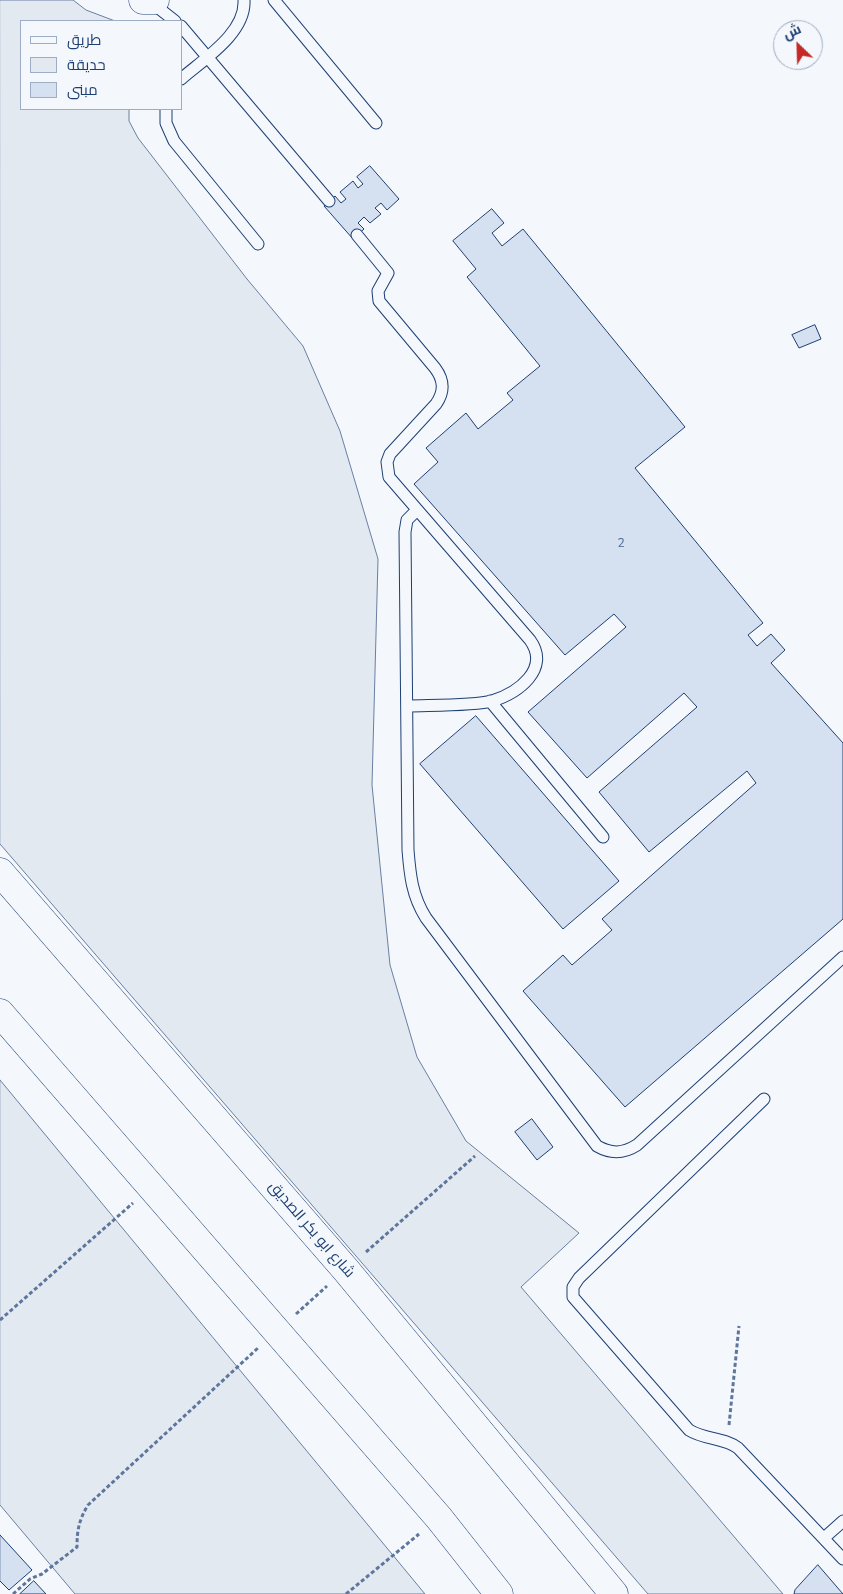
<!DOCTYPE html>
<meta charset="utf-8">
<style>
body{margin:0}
#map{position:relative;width:843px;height:1594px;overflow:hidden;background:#f4f7fb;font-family:"Nunito Sans",Cairo,sans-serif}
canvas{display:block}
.legend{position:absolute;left:20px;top:20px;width:162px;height:90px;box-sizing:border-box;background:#f4f7fb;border:1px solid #9eadc5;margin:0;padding:6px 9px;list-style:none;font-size:15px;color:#1d3f73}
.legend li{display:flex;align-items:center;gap:10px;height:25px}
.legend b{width:25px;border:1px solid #9eadc5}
.north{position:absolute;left:773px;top:20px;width:50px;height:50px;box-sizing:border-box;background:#f4f7fb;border:1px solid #9eadc5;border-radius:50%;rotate:336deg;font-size:14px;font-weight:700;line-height:20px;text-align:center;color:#1d3f73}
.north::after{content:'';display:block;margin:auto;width:18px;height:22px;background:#c62828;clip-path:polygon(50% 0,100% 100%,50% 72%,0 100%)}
</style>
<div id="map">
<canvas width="843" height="1594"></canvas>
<ul class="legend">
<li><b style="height:6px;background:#f4f7fb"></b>طريق</li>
<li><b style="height:14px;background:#e3e9f0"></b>حديقة</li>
<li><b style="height:14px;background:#d5e0f0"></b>مبنى</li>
</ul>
<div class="north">ش</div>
</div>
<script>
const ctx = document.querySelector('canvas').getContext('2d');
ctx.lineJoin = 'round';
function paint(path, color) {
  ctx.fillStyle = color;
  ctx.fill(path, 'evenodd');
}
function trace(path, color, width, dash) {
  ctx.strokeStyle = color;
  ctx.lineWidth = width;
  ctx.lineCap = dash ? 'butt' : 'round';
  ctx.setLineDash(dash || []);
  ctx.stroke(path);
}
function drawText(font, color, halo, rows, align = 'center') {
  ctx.font = font + ' "Nunito Sans",Cairo,sans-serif';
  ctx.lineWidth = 4;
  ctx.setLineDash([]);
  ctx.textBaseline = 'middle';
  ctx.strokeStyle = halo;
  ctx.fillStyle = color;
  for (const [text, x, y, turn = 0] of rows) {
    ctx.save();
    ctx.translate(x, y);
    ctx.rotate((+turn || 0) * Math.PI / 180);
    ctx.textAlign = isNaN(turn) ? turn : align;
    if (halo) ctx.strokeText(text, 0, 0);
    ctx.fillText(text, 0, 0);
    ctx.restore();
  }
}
const green = new Path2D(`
 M0,0H73L86,10L115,21H21V109H129V121L138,138L247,279L303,346L340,431L378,559L372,785L390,965L417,1057L466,1141L579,1233L521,1287L783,1594H648L0,844Z
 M0,1080L425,1594H75L0,1505Z`);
const building = new Path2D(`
 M370,166L399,199L387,210L381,203L375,208L381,214L370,223L364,217L358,223L364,229L353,239L324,206L335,196L341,203L346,199L340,192L353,181L358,188L363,184L357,177Z
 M492,209L504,223L492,233L502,246L523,229L685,427L635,468L763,623L748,635L757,646L771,634L785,650L771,663L843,743V919L625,1107L523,991L563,955L572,965L612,930L602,919L756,783L747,771L649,852L599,792L697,707L684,693L587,778L528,712L626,627L614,614L565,655L414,484L438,462L426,448L466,413L478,429L513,400L507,393L540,366L467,277L476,269L453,241Z
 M815,325L821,339L799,348L792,335Z
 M476,716L619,881L563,929L420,764Z
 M532,1119L553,1147L537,1160L515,1132Z
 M0,1535L32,1570L9,1590L0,1581Z
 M818,1565L843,1594H794L795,1590Z
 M34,1581L46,1594H20Z`);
const path = new Path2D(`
 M366,1252L475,1156
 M296,1314L327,1286
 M0,1320L133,1203
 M729,1425L739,1326
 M13,1594L30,1579L42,1574L77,1547C77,1530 79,1520 88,1505L258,1348
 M346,1594L419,1534`);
const lane = new Path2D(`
 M274,0L376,123
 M152,3L175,21
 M181,26L329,201
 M181,79C204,59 246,33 244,0
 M166,109V123L174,141L258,244
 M357,235L388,273L378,291L379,301L435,368C444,380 445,391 436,404L390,454L387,462L389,477L530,640C551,669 518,693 492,701C473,706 428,705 407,706
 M417,510L407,520L405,532L408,850C410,875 412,896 426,918L597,1146C611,1154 623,1154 637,1145L843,957
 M490,701L603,837
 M764,1099L579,1278L573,1287V1297L689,1430C705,1440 723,1437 738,1448L843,1559
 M824,1538L843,1521`);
const secondary = new Path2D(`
 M143,0H155
 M0,872L346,1270L614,1594
 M0,1013L439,1518L499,1594`);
const numberNames = [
 ["2",621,544]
];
const streetNames = [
 ["شارع ابو بكر الصديق",311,1230,49]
];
paint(green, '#e3e9f0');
trace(green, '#687fa3', 1);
paint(building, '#d5e0f0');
trace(building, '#1d3f73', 1);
trace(lane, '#1d3f73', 13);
trace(secondary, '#1d3f73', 29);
trace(path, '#5e769c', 3, [4, 2.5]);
trace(lane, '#f4f7fb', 11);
trace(secondary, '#f4f7fb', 28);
drawText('12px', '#4b6792', null, numberNames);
drawText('15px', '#1d3f73', '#f4f7fb', streetNames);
</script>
